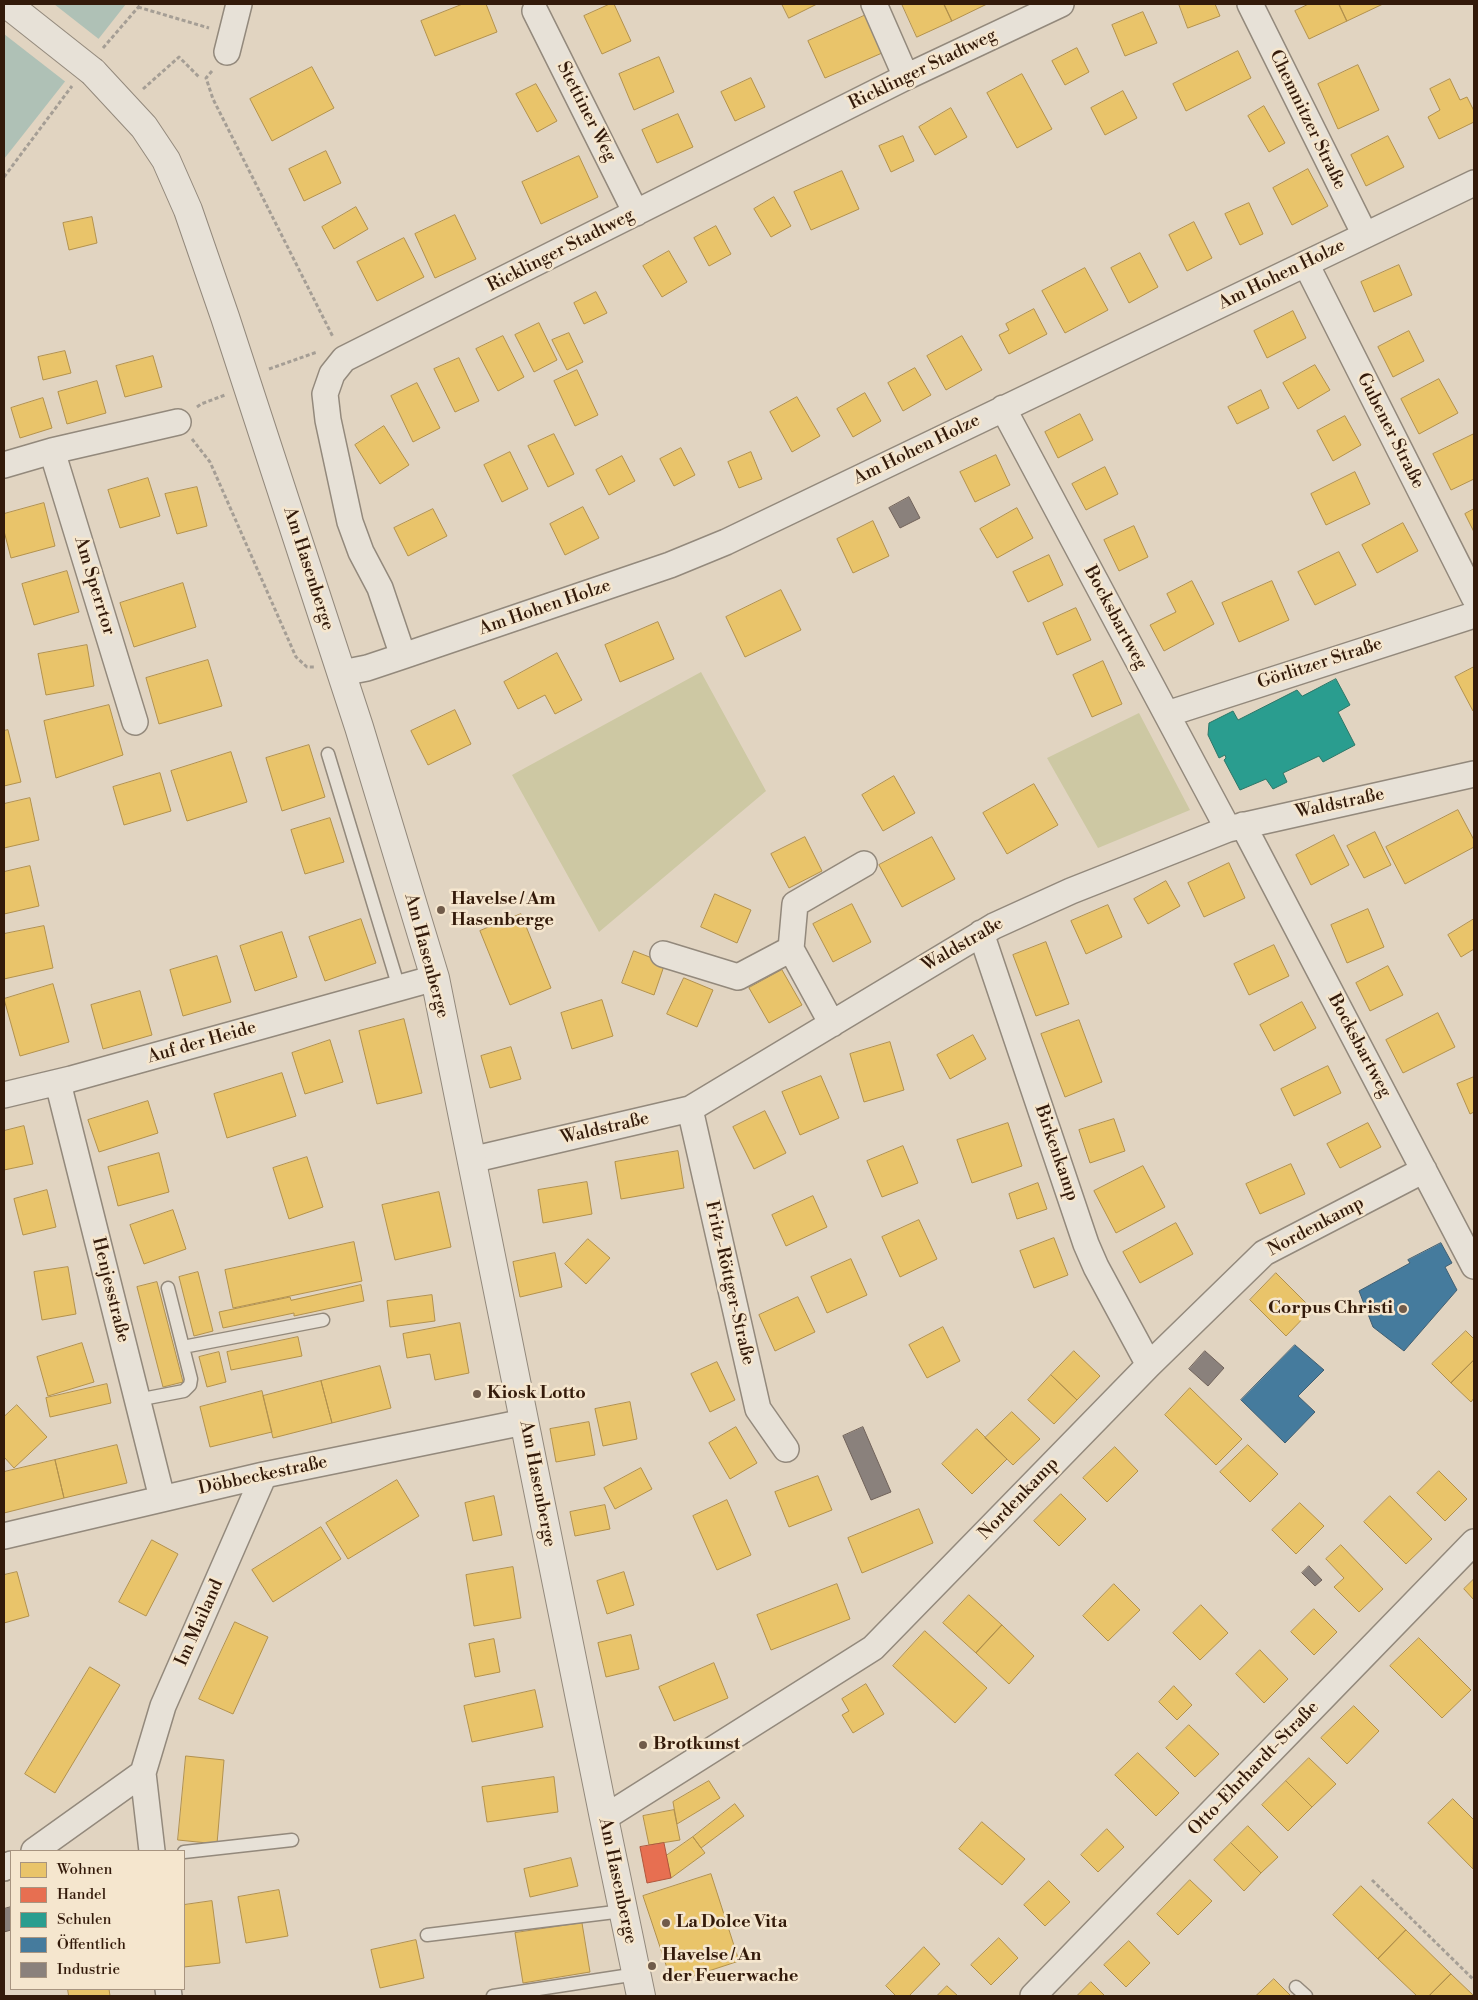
<!DOCTYPE html>
<meta charset="utf-8">
<style>
body{margin:0}
#map{position:relative;width:1478px;height:2000px;overflow:hidden;background:#e1d4c1;font-family:"Libre Bodoni",serif}
canvas{display:block}
.frame{position:absolute;inset:0;border:5px solid #331a0a;pointer-events:none}
.legend{position:absolute;left:10px;top:1850px;width:175px;height:140px;box-sizing:border-box;background:#f5e6ce;border:1px solid #a79480;margin:0;padding:6px 9px;list-style:none;font-size:15px;color:#331a0a}
.legend li{display:flex;align-items:center;gap:10px;height:25px}
.legend b{width:25px;border:1px solid #a79480}
</style>
<div id="map">
<canvas width="1478" height="2000"></canvas>
<div class="frame"></div>
<ul class="legend">
<li><b style="height:14px;background:#e9c46a"></b>Wohnen</li>
<li><b style="height:14px;background:#e76f51"></b>Handel</li>
<li><b style="height:14px;background:#2a9d8f"></b>Schulen</li>
<li><b style="height:14px;background:#457b9d"></b>Öffentlich</li>
<li><b style="height:14px;background:#8a817c"></b>Industrie</li>
</ul>
</div>
<script>
const ctx = document.querySelector('canvas').getContext('2d');
ctx.lineJoin = 'round';
function paint(path, color) {
  ctx.fillStyle = color;
  ctx.fill(path, 'evenodd');
}
function trace(path, color, width, dash) {
  ctx.strokeStyle = color;
  ctx.lineWidth = width;
  ctx.lineCap = dash ? 'butt' : 'round';
  ctx.setLineDash(dash || []);
  ctx.stroke(path);
}
function drawText(font, color, halo, rows, align = 'center') {
  ctx.font = font + ' "Libre Bodoni",serif';
  ctx.lineWidth = 5;
  ctx.setLineDash([]);
  ctx.textBaseline = 'middle';
  ctx.strokeStyle = halo;
  ctx.fillStyle = color;
  for (const [text, x, y, turn = 0] of rows) {
    ctx.save();
    ctx.translate(x, y);
    ctx.rotate((+turn || 0) * Math.PI / 180);
    ctx.textAlign = isNaN(turn) ? turn : align;
    if (halo) ctx.strokeText(text, 0, 0);
    ctx.fillText(text, 0, 0);
    ctx.restore();
  }
}
const green = new Path2D(`
 M701,672L766,791L599,932L512,775Z
 M1139,713L1190,810L1098,848L1047,758Z`);
const water = new Path2D(`
 M4,4H126L4,159Z`);
const pier = new Path2D(`
 M4,4H54L100,40L67,83L4,34Z`);
const homes = new Path2D(`
 M463,4H486L497,32L435,56L421,21Z
 M610,4H614L631,41L602,54L584,16Z
 M782,4H817L789,18Z
 M902,4H944L952,21L917,37Z
 M944,4H987L952,21Z
 M1179,4H1215L1220,16L1188,28Z
 M1309,4H1339L1347,21L1309,39L1295,11Z
 M1339,4H1383L1347,21Z
 M1143,12L1157,43L1125,56L1112,25Z
 M866,15L882,53L825,78L808,41Z
 M1077,48L1089,72L1065,85L1052,61Z
 M1238,51L1251,78L1186,111L1173,84Z
 M659,57L674,92L634,110L619,74Z
 M1358,65L1379,110L1338,129L1318,84Z
 M312,67L334,108L272,141L250,99Z
 M1022,74L1052,129L1017,148L987,93Z
 M751,78L765,107L735,121L721,92Z
 M1450,79L1460,100L1467,97L1474,111V122L1439,139L1428,117L1440,110L1430,89Z
 M536,84L557,121L537,132L516,94Z
 M1123,91L1137,118L1105,135L1091,108Z
 M1264,106L1285,143L1269,152L1248,116Z
 M951,108L967,137L935,155L919,127Z
 M678,114L693,147L657,163L642,130Z
 M903,136L914,161L891,172L879,146Z
 M1388,136L1404,167L1366,186L1351,155Z
 M326,151L341,183L304,201L289,169Z
 M579,156L598,197L541,224L522,182Z
 M1308,169L1328,206L1292,225L1273,188Z
 M842,171L859,209L811,230L794,192Z
 M774,197L791,226L771,237L754,209Z
 M1249,203L1263,234L1240,245L1225,214Z
 M356,207L368,229L334,249L322,227Z
 M455,215L476,259L435,278L415,234Z
 M92,217L97,243L69,250L63,223Z
 M1194,222L1212,258L1187,271L1169,235Z
 M716,226L731,254L709,266L694,238Z
 M404,238L424,277L377,301L357,262Z
 M669,251L687,282L662,297L643,266Z
 M1140,253L1158,287L1129,303L1111,268Z
 M1399,265L1412,295L1374,312L1361,282Z
 M1085,268L1108,310L1065,333L1042,291Z
 M596,292L607,313L584,324L574,303Z
 M1034,309L1047,334L1009,354L999,335L1009,330L1006,324Z
 M1293,311L1306,338L1267,358L1254,331Z
 M539,323L557,360L534,372L515,335Z
 M1409,331L1424,361L1393,377L1378,347Z
 M569,333L583,362L567,370L552,340Z
 M503,336L524,377L498,391L476,349Z
 M962,336L982,370L946,390L927,356Z
 M65,351L71,373L43,380L38,357Z
 M153,356L162,387L125,397L116,366Z
 M459,358L479,401L455,412L434,369Z
 M1315,365L1330,390L1298,409L1283,383Z
 M915,368L931,395L903,411L888,383Z
 M577,370L598,415L575,426L554,381Z
 M1439,379L1458,413L1419,434L1401,399Z
 M97,381L106,413L67,424L58,392Z
 M417,383L440,428L413,442L391,396Z
 M1261,390L1269,408L1237,424L1228,407Z
 M865,393L881,421L853,437L837,409Z
 M797,397L820,436L792,452L770,412Z
 M43,398L52,428L20,438L11,408Z
 M1080,414L1093,440L1058,458L1045,432Z
 M1345,416L1361,445L1333,461L1317,431Z
 M384,426L409,465L380,484L355,445Z
 M554,434L574,474L548,487L528,446Z
 M1474,434V479L1451,490L1433,454Z
 M681,448L695,475L674,486L660,459Z
 M510,452L528,489L502,502L484,465Z
 M751,452L762,479L739,488L728,462Z
 M996,455L1010,485L975,502L960,472Z
 M622,456L635,481L609,495L596,470Z
 M1105,467L1118,494L1086,510L1072,484Z
 M1355,472L1370,504L1326,525L1311,494Z
 M148,478L160,516L120,528L108,490Z
 M197,487L207,526L177,534L165,494Z
 M44,503L55,546L11,558L4,531V514Z
 M583,507L599,538L565,555L550,524Z
 M1017,508L1033,538L997,558L980,529Z
 M433,509L447,536L408,556L394,528Z
 M1474,509V532L1465,514Z
 M873,521L889,556L853,573L837,539Z
 M1403,523L1418,551L1377,573L1362,545Z
 M1134,526L1148,557L1119,571L1104,540Z
 M1339,552L1356,585L1315,605L1298,572Z
 M1049,555L1063,585L1028,602L1013,572Z
 M67,571L79,612L34,625L22,584Z
 M1192,581L1214,624L1164,651L1150,625L1176,612L1167,594Z
 M1272,581L1289,620L1239,642L1222,603Z
 M183,583L196,627L134,647L120,603Z
 M781,590L801,630L745,657L726,617Z
 M1076,608L1091,640L1057,655L1043,623Z
 M658,622L674,659L620,682L605,645Z
 M87,645L94,686L46,695L38,654Z
 M557,653L582,700L555,714L545,695L518,709L504,682Z
 M208,660L222,706L159,724L146,678Z
 M1103,661L1122,704L1092,717L1073,675Z
 M1474,667V710L1473,711L1455,677Z
 M109,705L123,755L56,778L44,721Z
 M455,710L471,744L428,765L411,731Z
 M8,730L21,782L4,786V731Z
 M309,745L325,797L282,811L266,758Z
 M231,752L247,802L187,821L171,771Z
 M160,773L171,811L124,825L113,787Z
 M894,776L915,813L883,831L862,795Z
 M1034,784L1058,825L1007,854L983,813Z
 M30,798L39,840L4,848V804Z
 M1458,810L1474,840V847L1405,884L1386,847Z
 M330,818L344,862L305,874L291,830Z
 M1375,832L1391,865L1364,878L1347,846Z
 M1334,835L1349,865L1311,885L1296,855Z
 M805,837L822,871L789,888L771,854Z
 M932,837L955,879L902,907L879,865Z
 M1229,863L1245,898L1204,917L1188,883Z
 M30,866L39,906L4,914V872Z
 M1166,881L1180,906L1148,924L1134,899Z
 M715,894L751,910L737,943L701,927Z
 M852,904L871,942L833,962L813,924Z
 M1108,905L1122,937L1086,954L1071,921Z
 M1368,909L1384,947L1347,963L1331,925Z
 M521,914L551,988L510,1005L480,931Z
 M361,919L376,963L325,981L309,937Z
 M1474,919V949L1461,957L1448,935Z
 M44,926L53,968L4,979V934Z
 M282,932L297,977L255,991L240,946Z
 M1046,942L1069,1004L1036,1016L1013,955Z
 M1274,945L1289,976L1249,995L1234,964Z
 M634,951L665,963L654,995L622,983Z
 M217,956L231,1002L183,1016L170,970Z
 M1388,966L1403,995L1370,1011L1356,983Z
 M782,970L802,1005L769,1023L749,988Z
 M684,978L713,990L697,1027L667,1014Z
 M53,984L69,1042L20,1056L4,999Z
 M140,991L152,1035L103,1049L91,1005Z
 M602,1000L613,1036L572,1049L561,1013Z
 M1302,1002L1316,1028L1274,1051L1260,1025Z
 M1438,1013L1455,1047L1403,1073L1386,1040Z
 M404,1019L422,1093L377,1104L359,1031Z
 M1079,1020L1102,1082L1065,1097L1041,1034Z
 M973,1035L986,1059L950,1079L937,1055Z
 M330,1040L343,1082L305,1094L292,1053Z
 M890,1042L904,1090L864,1102L850,1054Z
 M511,1047L521,1079L490,1088L481,1056Z
 M1328,1066L1341,1093L1294,1116L1281,1089Z
 M282,1073L296,1116L227,1138L214,1094Z
 M821,1076L839,1118L800,1135L782,1092Z
 M1474,1077V1112L1470,1114L1457,1084Z
 M148,1101L158,1133L99,1152L88,1120Z
 M765,1111L786,1153L754,1169L733,1127Z
 M1114,1119L1125,1151L1090,1163L1079,1130Z
 M1008,1123L1022,1166L972,1183L957,1140Z
 M1368,1123L1381,1147L1340,1168L1327,1144Z
 M24,1126L33,1164L4,1170V1131Z
 M903,1146L918,1183L882,1197L867,1161Z
 M678,1151L684,1188L621,1199L615,1162Z
 M159,1153L169,1192L118,1206L108,1167Z
 M307,1157L323,1207L289,1219L273,1168Z
 M1291,1164L1305,1194L1260,1214L1246,1184Z
 M1143,1166L1165,1207L1116,1233L1094,1191Z
 M587,1182L592,1214L543,1223L538,1190Z
 M1038,1183L1047,1209L1017,1219L1009,1194Z
 M47,1190L56,1227L23,1235L14,1199Z
 M439,1192L451,1247L395,1260L382,1205Z
 M813,1196L827,1227L786,1246L772,1215Z
 M173,1210L186,1249L144,1264L130,1225Z
 M919,1220L937,1259L900,1277L882,1237Z
 M1176,1223L1193,1254L1140,1283L1123,1252Z
 M1054,1238L1068,1275L1034,1288L1020,1251Z
 M588,1239L610,1258L586,1284L565,1264Z
 M354,1242L362,1281L233,1308L225,1270Z
 M555,1253L562,1287L520,1297L513,1262Z
 M851,1259L867,1295L827,1313L811,1277Z
 M68,1267L76,1314L42,1320L34,1272Z
 M198,1272L213,1331L194,1336L179,1277Z
 M1276,1273L1312,1309L1286,1336L1250,1300Z
 M157,1282L183,1382L163,1387L137,1287Z
 M361,1285L364,1301L294,1316V1313L223,1328L219,1312L290,1297L291,1300Z
 M432,1295L435,1321L390,1327L387,1301Z
 M798,1297L815,1332L775,1351L759,1315Z
 M460,1323L469,1373L435,1380L430,1354L407,1358L403,1334Z
 M943,1327L960,1361L927,1378L909,1345Z
 M1466,1331L1474,1339V1360L1451,1383L1432,1364Z
 M298,1337L302,1356L231,1370L227,1352Z
 M82,1343L94,1382L48,1396L37,1357Z
 M1074,1351L1100,1376L1077,1400L1051,1375Z
 M219,1352L226,1382L207,1387L199,1357Z
 M1474,1360V1398L1471,1402L1451,1383Z
 M717,1362L735,1400L710,1412L691,1374Z
 M380,1366L391,1408L332,1423L321,1381Z
 M1051,1375L1077,1400L1054,1424L1028,1400Z
 M321,1381L332,1423L273,1438L263,1396Z
 M107,1384L111,1403L50,1417L46,1398Z
 M1190,1388L1242,1439L1216,1465L1165,1415Z
 M262,1391L272,1432L210,1447L200,1407Z
 M630,1402L637,1439L603,1446L595,1409Z
 M17,1405L47,1437L14,1468L4,1457V1417Z
 M1012,1412L1040,1439L1013,1465L985,1438Z
 M589,1422L595,1455L556,1462L550,1429Z
 M736,1427L757,1463L730,1479L709,1443Z
 M977,1429L1007,1459L972,1494L942,1464Z
 M117,1445L127,1483L64,1498L55,1460Z
 M1248,1445L1278,1474L1250,1502L1220,1472Z
 M1115,1447L1138,1471L1107,1502L1083,1478Z
 M55,1460L64,1498L4,1513V1472Z
 M641,1468L652,1489L615,1509L604,1488Z
 M1439,1471L1467,1499L1445,1521L1417,1493Z
 M818,1476L832,1510L789,1527L775,1492Z
 M397,1480L419,1516L348,1559L326,1523Z
 M1061,1494L1086,1519L1059,1546L1034,1521Z
 M494,1496L502,1535L473,1541L465,1503Z
 M1390,1496L1432,1539L1406,1564L1364,1522Z
 M727,1500L751,1555L717,1570L693,1516Z
 M1300,1503L1324,1526L1296,1554L1272,1530Z
 M605,1505L610,1529L575,1536L570,1512Z
 M919,1509L933,1543L862,1573L848,1538Z
 M321,1527L341,1559L273,1602L252,1570Z
 M152,1540L178,1554L146,1616L119,1602Z
 M1341,1545L1383,1589L1359,1612L1334,1587L1344,1578L1326,1559Z
 M513,1567L521,1618L474,1626L466,1575Z
 M17,1572L29,1616L4,1623V1575Z
 M624,1572L634,1605L607,1614L597,1581Z
 M1474,1579V1600L1464,1589Z
 M837,1584L850,1619L771,1650L757,1615Z
 M1114,1584L1140,1610L1108,1641L1083,1616Z
 M969,1595L1002,1625L976,1653L943,1623Z
 M1201,1605L1228,1633L1200,1660L1173,1633Z
 M1314,1609L1337,1632L1314,1655L1291,1632Z
 M235,1622L268,1637L233,1714L199,1699Z
 M1002,1625L1034,1656L1009,1684L976,1653Z
 M925,1631L987,1688L955,1723L893,1666Z
 M631,1635L639,1669L606,1677L598,1643Z
 M1419,1638L1471,1690L1442,1718L1390,1666Z
 M494,1639L500,1672L475,1677L469,1644Z
 M1260,1650L1288,1679L1264,1703L1236,1674Z
 M714,1663L728,1698L674,1721L659,1687Z
 M90,1667L120,1685L55,1793L25,1774Z
 M866,1684L884,1714L853,1733L842,1715L849,1711L842,1699Z
 M1174,1686L1192,1705L1177,1720L1159,1702Z
 M535,1690L543,1727L472,1742L464,1706Z
 M1354,1706L1379,1731L1347,1764L1321,1738Z
 M1189,1725L1219,1754L1195,1777L1166,1748Z
 M1138,1753L1179,1793L1156,1816L1115,1775Z
 M186,1756L224,1760L217,1844L178,1840Z
 M1309,1758L1336,1784L1312,1807L1286,1781Z
 M554,1777L558,1812L487,1822L482,1787Z
 M709,1781L720,1798L677,1824L673,1802Z
 M1286,1781L1312,1807L1288,1831L1262,1805Z
 M1453,1799L1474,1820L1473,1869L1428,1823Z
 M735,1804L744,1816L701,1848L693,1837Z
 M674,1810L680,1840L649,1845L643,1816Z
 M982,1822L1025,1859L1002,1885L959,1849Z
 M1248,1826L1278,1857L1261,1873L1231,1843Z
 M1107,1829L1124,1847L1098,1872L1081,1855Z
 M693,1837L705,1853L671,1878L666,1856Z
 M1231,1843L1261,1873L1244,1891L1214,1860Z
 M571,1858L578,1886L530,1897L524,1869Z
 M711,1874L739,1961L672,1983L643,1896Z
 M1190,1880L1212,1901L1178,1935L1157,1914Z
 M1049,1881L1070,1902L1045,1926L1024,1905Z
 M1361,1886L1406,1930L1378,1959L1333,1915Z
 M279,1890L288,1936L246,1943L238,1897Z
 M212,1901L220,1963L184,1967V1905Z
 M582,1923L590,1972L523,1983L515,1933Z
 M1406,1930L1451,1974L1429,1996H1417L1378,1959Z
 M999,1938L1018,1958L991,1985L971,1965Z
 M416,1940L424,1978L380,1988L371,1950Z
 M1129,1941L1150,1963L1126,1987L1104,1965Z
 M924,1947L940,1964L909,1996H896L886,1986Z
 M1451,1974L1474,1996H1429Z
 M1274,1979L1291,1996H1256Z
 M1091,1982L1105,1996H1077Z
 M947,1986L958,1996H937Z
 M68,1989H109L110,1996H69Z`);
const shops = new Path2D(`
 M664,1843L671,1878L647,1883L640,1847Z`);
const schools = new Path2D(`
 M1336,679L1350,705L1338,712L1355,745L1323,762L1319,756L1283,773L1287,782L1273,789L1266,779L1240,790L1224,760L1226,758L1225,755L1219,758L1208,735L1209,723L1233,711L1238,720L1297,690L1302,696Z`);
const public = new Path2D(`
 M1441,1243L1452,1263L1445,1267L1457,1290L1404,1351L1373,1327L1359,1291L1410,1263L1408,1260Z
 M1295,1345L1324,1370L1298,1396L1315,1412L1285,1443L1241,1400Z`);
const industry = new Path2D(`
 M909,497L920,518L900,528L889,508Z
 M1205,1351L1224,1368L1208,1386L1189,1369Z
 M863,1427L891,1492L871,1500L843,1436Z
 M1309,1566L1322,1580L1315,1586L1302,1573Z
 M11,1907V1930L4,1932V1909Z`);
const path = new Path2D(`
 M138,7L209,28
 M103,48L141,4
 M212,71L206,78L213,99L333,337
 M143,89L179,57L199,77
 M4,177L72,86
 M269,369L317,352
 M197,407L201,404L225,395
 M192,439L210,462L296,657L307,667H314
 M1372,1880L1474,1980`);
const service = new Path2D(`
 M328,754L399,988
 M183,1347L323,1320
 M137,1400L184,1391L190,1385L191,1379L168,1288
 M184,1852L292,1840
 M427,1935L623,1911
 M1296,1987L1306,1996
 M493,1996L637,1974`);
const minor = new Path2D(`
 M874,4L906,77
 M1250,4L1365,235
 M535,11L636,213
 M227,52L239,4
 M1306,264L1474,597
 M1003,408L1228,829
 M52,451L135,722
 M4,465L52,451L178,422
 M403,656L380,588L361,552L350,522L328,420L325,394L332,374L344,359L906,77L1061,4
 M342,673L367,668L403,656L670,565L726,542L1474,183
 M1167,714L1474,615
 M1243,825L1474,1266
 M981,933L1086,1244L1096,1267L1149,1365
 M663,954L738,977L791,949
 M832,1024L791,949L795,904L864,864
 M58,1083L162,1498
 M4,1095L71,1079L435,978
 M690,1109L758,1409L786,1449
 M471,1160L690,1109L994,926L1071,891L1228,829L1474,774
 M4,1536L264,1475L524,1422
 M604,1818L873,1648L1149,1365L1264,1253L1424,1170
 M34,1851L143,1773
 M152,1851L143,1773L163,1706L264,1475
 M4,1868L11,1864
 M168,1989L169,1996
 M1033,1996L1474,1542`);
const tertiary = new Path2D(`
 M93,72L144,127L166,160L188,210L225,317L359,727L435,978L604,1818L641,1996`);
const tertiaryBridge = new Path2D(`
 M7,4L93,72`);
const markers = [
 [441,910,5,"#705b4a"],
 [1403,1309,5,"#705b4a"],
 [477,1394,5,"#705b4a"],
 [643,1745,5,"#705b4a"],
 [666,1923,5,"#705b4a"],
 [652,1966,5,"#705b4a"]
];
const streetNames = [
 ["Ricklinger Stadtweg",923,70,-26],
 ["Stettiner Weg",586,112,63],
 ["Chemnitzer Straße",1307,120,64],
 ["Ricklinger Stadtweg",561,251,-27],
 ["Am Hohen Holze",1282,275,-26],
 ["Gubener Straße",1390,431,63],
 ["Am Hohen Holze",917,450,-26],
 ["Am Hasenberge",308,569,72],
 ["Am Sperrtor",94,586,73],
 ["Am Hohen Holze",545,608,-19],
 ["Bocksbartweg",1115,618,62],
 ["Görlitzer Straße",1320,664,-18],
 ["Waldstraße",1340,804,-12],
 ["Waldstraße",963,945,-30],
 ["Am Hasenberge",426,956,75],
 ["Auf der Heide",202,1043,-16],
 ["Bocksbartweg",1359,1046,62],
 ["Waldstraße",605,1129,-13],
 ["Birkenkamp",1056,1153,71],
 ["Nordenkamp",1316,1227,-28],
 ["Fritz-Röttger-Straße",729,1283,77],
 ["Henjesstraße",110,1290,76],
 ["Döbbeckestraße",263,1476,-12],
 ["Am Hasenberge",537,1484,79],
 ["Nordenkamp",1019,1499,-46],
 ["Im Mailand",200,1623,-66],
 ["Otto-Ehrhardt-Straße",1254,1769,-46],
 ["Am Hasenberge",617,1881,78]
];
const poiNames = [
 ["Havelse / Am",451,900],
 ["Hasenberge",451,921],
 ["Corpus Christi",1393,1309,"right"],
 ["Kiosk Lotto",487,1394],
 ["Brotkunst",653,1745],
 ["La Dolce Vita",676,1923],
 ["Havelse / An",662,1956],
 ["der Feuerwache",662,1977]
];
paint(green, '#cdc8a3');
paint(water, '#afc1b6');
paint(pier, '#e1d4c1');
paint(homes, '#e9c46a');
trace(homes, '#b2914d', 1);
paint(shops, '#e76f51');
trace(shops, '#b1563c', 1);
paint(schools, '#2a9d8f');
trace(schools, '#2d7667', 1);
paint(public, '#457b9d');
trace(public, '#405e71', 1);
paint(industry, '#8a817c');
trace(industry, '#70625a', 1);
trace(service, '#93897c', 15);
trace(minor, '#93897c', 28);
trace(tertiary, '#93897c', 30);
trace(path, '#a59e95', 3, [4, 2.5]);
trace(service, '#e7e1d7', 12);
trace(minor, '#e7e1d7', 25);
trace(tertiary, '#e7e1d7', 28);
trace(tertiaryBridge, '#93897c', 30, []);
trace(tertiaryBridge, '#e7e1d7', 28);
for (const [x, y, r, color] of markers) {
  const dot = new Path2D();
  dot.arc(x, y, r, 0, 2 * Math.PI);
  ctx.fillStyle = color;
  ctx.fill(dot);
  trace(dot, '#f5e6ce', 2);
}
drawText('18px', '#331a0a', '#f5e6ce', streetNames);
drawText('bold 18px', '#331a0a', '#f5e6ce', poiNames, 'left');
</script>
